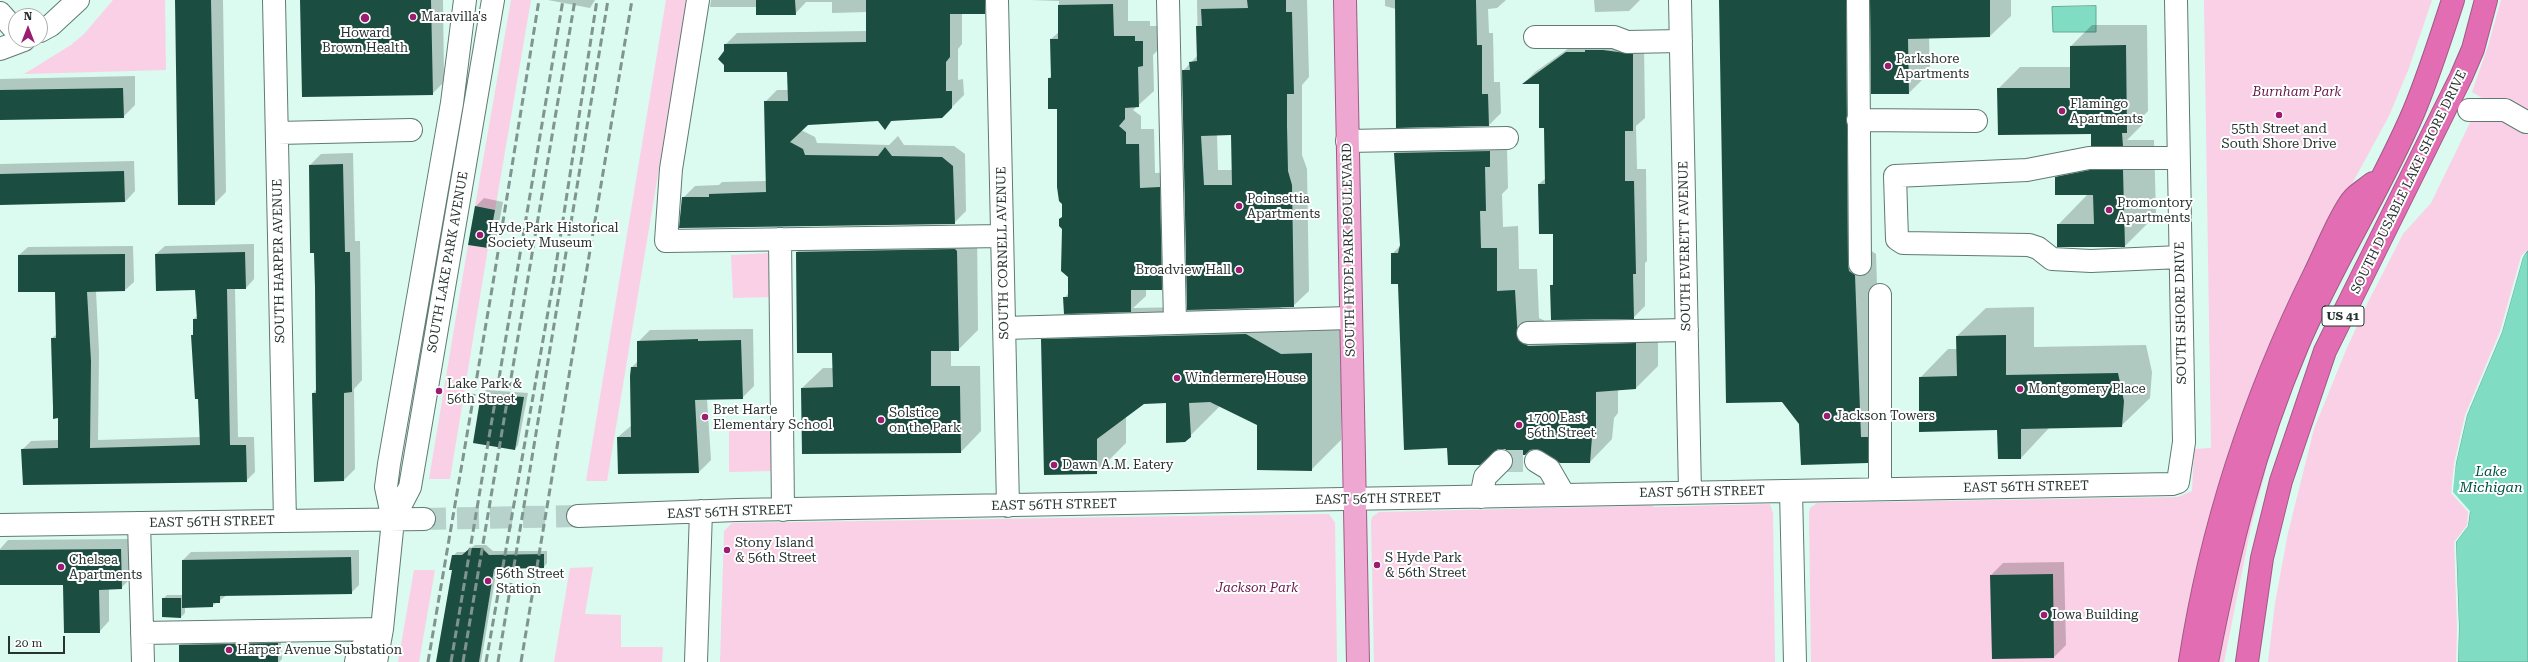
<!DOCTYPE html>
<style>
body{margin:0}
#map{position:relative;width:2528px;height:662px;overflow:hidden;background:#dbfaf0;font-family:"Roboto Serif",serif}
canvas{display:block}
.north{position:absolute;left:8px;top:8px;width:40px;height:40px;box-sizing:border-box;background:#fff;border:1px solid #a9adac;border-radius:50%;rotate:0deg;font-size:11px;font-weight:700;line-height:16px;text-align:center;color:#273330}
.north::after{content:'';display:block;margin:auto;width:14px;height:18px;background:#9b1c71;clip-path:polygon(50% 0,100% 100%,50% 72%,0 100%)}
.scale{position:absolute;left:8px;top:636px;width:57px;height:18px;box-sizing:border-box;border:2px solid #273330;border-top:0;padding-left:5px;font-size:12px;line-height:14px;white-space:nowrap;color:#273330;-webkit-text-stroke:3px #fff;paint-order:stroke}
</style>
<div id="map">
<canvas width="2528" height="662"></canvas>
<div class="north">N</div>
<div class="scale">20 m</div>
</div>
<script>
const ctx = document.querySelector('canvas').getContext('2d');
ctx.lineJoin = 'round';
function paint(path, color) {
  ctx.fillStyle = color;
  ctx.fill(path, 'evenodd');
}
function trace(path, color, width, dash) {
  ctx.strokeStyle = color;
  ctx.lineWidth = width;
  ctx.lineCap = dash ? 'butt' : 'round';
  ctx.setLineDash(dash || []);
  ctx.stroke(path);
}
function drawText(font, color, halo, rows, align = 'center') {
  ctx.font = font + ' "Roboto Serif",serif';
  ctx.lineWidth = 4;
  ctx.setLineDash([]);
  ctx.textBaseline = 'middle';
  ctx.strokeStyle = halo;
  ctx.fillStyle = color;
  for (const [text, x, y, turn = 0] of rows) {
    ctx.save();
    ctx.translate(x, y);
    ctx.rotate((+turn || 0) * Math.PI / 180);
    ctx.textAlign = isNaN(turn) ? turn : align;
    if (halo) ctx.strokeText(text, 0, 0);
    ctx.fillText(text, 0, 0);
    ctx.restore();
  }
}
const green = new Path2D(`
 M113,0H165L166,70L24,74L71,45L84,34Z
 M511,0H531L495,210L475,206Z
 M666,0H687L607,481H586Z
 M2204,0H2432L2409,68L2389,116L2334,217L2181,662H1811L1809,513L1810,508L1817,503L2178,497L2192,491L2194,449L2211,448Z
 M2501,0H2528V251L2523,257L2470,511L2458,662H2268L2275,603L2288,533L2314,429L2346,350L2368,302L2403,234L2431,203L2482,98L2472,92L2488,46Z
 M468,245L488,248L450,479H429Z
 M772,253L774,297L733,298L731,255Z
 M771,429L772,471L729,472V430Z
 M2267,465L2251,527L2224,662H2217L2251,512Z
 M1637,502H1652V506L1655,507L1770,504L1773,513L1775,662H1374L1371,523L1372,517L1379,512L1634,506Z
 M1324,514H1329L1335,523L1337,662H720L724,531L732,523Z
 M593,567L585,614L621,615V647H663L662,662H554L570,568Z
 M414,570H435L419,662H398Z`);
const water = new Path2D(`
 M2096,6V32H2053L2052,7Z
 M2528,251V662H2458L2459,628L2456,542L2468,526L2470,512L2452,492L2456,463L2467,415L2502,332L2523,257Z`);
const pier = new Path2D(`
 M2528,249L2523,257L2502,332L2467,415L2456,463L2453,492L2470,511L2468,526L2456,542L2459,628L2458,662H2456L2457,628L2454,542L2467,525L2468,512L2451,493L2454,463L2465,415L2500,331L2521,256Z`);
const shadow = new Path2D(`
 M176,0H223L226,192L214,204Z
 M301,0H443L444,82L432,94Z
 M548,0H595L590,8Z
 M711,0H974L962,14V44L958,49V80L963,79L964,95L942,117L893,120L885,128L878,120L808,124L801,130L815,137L817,143L889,145L898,136L904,145L954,146L965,154L966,211L954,223L683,198L695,186L719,185L722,182L766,181L765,102L777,90H788V71L725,51V45L737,33L867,31V12L832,13V2H806L795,14L757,7H710Z
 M1031,0H1128V21H1150V26H1158V50L1153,55L1154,91L1133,110L1141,116V129H1154L1155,173L1174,172L1177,274L1161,289H1146V296L1133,308L1188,307L1183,71L1198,55L1197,0H1307L1309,77L1302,85V155L1307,169L1309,291L1293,306L1280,307L1311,325L1341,324V440L1311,470L1258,425L1220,406L1185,441L1167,402L1143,403L1126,415V443L1096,473L1042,340L1070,313L1064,298L1069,293V277L1063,204L1058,187V108L1049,78L1052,75L1051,39L1059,32V1ZM1232,134L1233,170H1218L1217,135Z
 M1385,0H1506L1497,8L1488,9L1489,33H1493L1494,82H1500L1501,113L1489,125L1396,9L1385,6Z
 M1594,0H1640L1629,11L1595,12Z
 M1720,0H1866L1870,250L1876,254L1881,416L1888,442L1867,462L1800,423Z
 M1871,0H2011V16L1990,36L1929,37L1930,72L1909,93Z
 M2092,25H2147L2148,111L2143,116L2144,123L2127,140H2154L2156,215L2125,246L2058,225L2088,194L2056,178L2087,147L2092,146V133L1998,89L2020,67H2071V46Z
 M1579,41L1644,43L1645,118L1636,126L1637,169H1646L1647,261L1645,263V306L1633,318L1551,286L1554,283V233L1539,184L1546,178L1545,127L1540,83H1524L1535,72Z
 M135,76V105L123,117L0,119V79Z
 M1418,131L1507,148L1508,188L1502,194L1503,227L1518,226L1519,269H1537L1539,318L1551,324L1658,322V366L1636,388L1618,389V413L1614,418L1612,439L1590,462L1537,448L1447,447L1392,254L1401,245L1395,153Z
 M353,153L355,241H360L362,380L354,389L355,469L344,480L313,393L317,389L316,287L310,165L321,154Z
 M134,161L135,191L125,202L0,204V164Z
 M484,198L503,202L496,239L488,247L476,206Z
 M977,231L978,330L958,350H951V366H980L981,431L961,452L802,388L823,368H833V352H798L797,252L817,232Z
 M254,244V279L246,288H235L238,437H254L255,472L246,481L22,450L31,441L59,440V417L54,418L52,338L57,334L56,291L19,255L28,247L133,246L134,282L125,290L96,291L99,352L98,440L201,437L199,398L192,336L194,333V319L198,315L196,289L156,254L165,246Z
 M2034,307V347L2146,345L2152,372L2150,398L2121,426L2049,428L2021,458H1999L1998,429L1920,378L1948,349H1957V336L1986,308Z
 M753,329L754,386L742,398L707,399L711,460L699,472L618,437L632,425V367L638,361V342L650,330Z
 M486,390L528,393L518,445L515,449L482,394Z
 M131,539V578L121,588H109V621L99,632L64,584H0V549L8,540Z
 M475,545H486L493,551H547V563L544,567L497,568L481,662H437L453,569V556L457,552H466Z
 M359,550V585L351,593L227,595L212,606L185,607V613L181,617L163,599L167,595H183V560L191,552Z
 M2064,562L2066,645L2054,657L1991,575L2003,563Z
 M281,640L282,659L279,662H180V645L184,641Z`);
const building = new Path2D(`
 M175,0H211L215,205H178Z
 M300,0H431L433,95L302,97Z
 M756,0H795L796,15H756Z
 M866,0H985V14H950V57L946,62V91H952V108L942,118L891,121L885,130L878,121L808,125L790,142L803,149L805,155L878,156L885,147L892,156L942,157L953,166L955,224L679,228L682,197H709V194L766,192L764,101H788L787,72H724V65L718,59L724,51V44L866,42Z
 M1247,0H1286V12H1292L1294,94H1287V126L1288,171L1292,185L1294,307L1187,310L1182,70H1190L1189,62L1197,61L1196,26H1202L1201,9L1248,8ZM1231,135L1232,185H1204L1201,136Z
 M1395,0H1476L1477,45H1482V94H1488L1489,126L1396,128Z
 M1719,0H1846L1848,264L1849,271L1855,275L1861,437H1868V463L1801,465L1799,424L1782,402L1726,403Z
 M1870,0H1990V37L1908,39L1909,94H1871Z
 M1113,4L1114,36H1135V41H1143V66L1138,67L1139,107L1125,108V119L1119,126L1126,132V144H1139L1140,188L1160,187L1162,290H1131V312L1064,314L1063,297H1068V277L1061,271L1062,229L1059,226V219L1062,217V204L1059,201L1057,187V109H1048V78H1051L1050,39H1058V5Z
 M2126,45L2127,133H2122L2123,146H2091V134L1998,135L1997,88H2070V46Z
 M1585,50H1603L1633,54V131H1625V181H1634L1636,274H1633L1634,319L1551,320L1550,285H1553V234H1539L1538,184H1545L1544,128H1539V84H1522L1566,52H1585Z
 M123,88L124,118L0,120V90Z
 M1490,151V167H1485L1486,211H1480L1481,248H1497V291L1515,290L1518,340L1528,346L1636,343V389L1596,392V437H1592L1590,463H1560L1537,449L1530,450L1525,455H1512L1505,449H1498L1480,465H1448L1447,448L1404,450L1398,284H1391V253H1398L1400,245L1394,153Z
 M343,164L345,252H350L352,392L344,393V481L314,482L312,393H316L315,287L314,253H310L309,165Z
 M2090,170H2123L2125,247H2057V224H2094L2093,195H2055V177Z
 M124,171L125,202L0,205V174Z
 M475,206L495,210L488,248L468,245Z
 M955,249L957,251L959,351H931V386H960L961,453L802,454L801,388L833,387L832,353H797L796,252Z
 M245,252L246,289H227L230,445H246L247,482L23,485L21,449L58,448V418L53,419V407L51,338H56L55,292H18V255L125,254V291L87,292L91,361L90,448L200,445L198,399H195L191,335H193V319H197L195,290L156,291L155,254Z
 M1246,334L1281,354L1312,353V471L1257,470V425L1210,402L1189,403L1191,437L1185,442L1166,443V403L1144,404L1097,439V474L1044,475L1041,339Z
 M2006,335V375L2118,373L2124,401L2122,427L2021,429V459H1998L1997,430L1919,432V377L1957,376L1956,336Z
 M698,339V341L741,340L743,399L695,400L699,473L618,474L617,437H631L630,376L631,367H637V341Z
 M481,394L524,397L515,450L473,443Z
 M470,548H482L489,555L544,554V568L494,569L479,662H436L452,570H449L452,555H462Z
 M121,549L122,589L99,590L100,633H64L63,585H0V550Z
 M351,557L352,594L220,596V603H213V607L182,608V560Z
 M2053,574L2054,658L1992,659L1990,575Z
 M162,598H181V618L162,617Z
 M278,643V662H179V645Z`);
const minorTunnel = new Path2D(`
 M1501,461H1536
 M424,519L578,516`);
const minor = new Path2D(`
 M274,0L285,521
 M698,0L671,169L666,241L1002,236
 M997,0L1008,506
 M1168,0L1175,323
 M1680,0L1690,492
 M1858,0L1860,264
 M0,13L16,31
 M40,31L51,25L78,0
 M1535,37H1614L1627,42L1681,41
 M0,49L24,40
 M2469,110H2505L2526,122
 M1858,120L1976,121
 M277,133L411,130
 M1347,141L1507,138
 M2178,158H2089L2027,170L1895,176L1897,239L1903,243L2029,245L2038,248L2052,259L2091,261L2180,257
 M780,239L783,510
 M1880,295V489
 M1004,328L1350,318
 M1528,333L1687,330
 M1536,461L1549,469L1564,495
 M1791,491L1795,662
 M1481,497L1485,477L1501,461
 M578,516L737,510L2172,484L2178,482L2184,442L2176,0
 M393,520L410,487L493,0
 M139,523L143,662
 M0,525L424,519
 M142,633L382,629
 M356,662L358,652L382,629
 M376,662L382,629L393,520L386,487L389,464L452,103L465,0
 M696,662L701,511`);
const major = new Path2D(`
 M1345,0L1358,662`);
const highway = new Path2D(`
 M2190,662C2211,526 2254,396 2315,273C2323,257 2343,209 2354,198C2359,193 2367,188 2373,183
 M2207,662C2229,549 2253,450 2298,344C2332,264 2380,191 2414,111C2429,75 2441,37 2453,0
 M2247,662L2262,558L2281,481L2325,351L2461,77L2473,49L2486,0`);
const rail = new Path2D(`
 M428,662L493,283L539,0
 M451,662L563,0
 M463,662L575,0
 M486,662L554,278L597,0
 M498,662L608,0
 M521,662L632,0`);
const markers = [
 [413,17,4,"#9b1c71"],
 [365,18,5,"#9b1c71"],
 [1888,66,4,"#9b1c71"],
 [2062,111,4,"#9b1c71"],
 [2279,115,4,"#9b1c71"],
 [1239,206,4,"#9b1c71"],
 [2109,210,4,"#9b1c71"],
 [480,235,4,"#9b1c71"],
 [1239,270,4,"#9b1c71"],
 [1177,378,4,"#9b1c71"],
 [2020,389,4,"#9b1c71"],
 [439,391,4,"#9b1c71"],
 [1827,416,4,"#9b1c71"],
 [705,417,4,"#9b1c71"],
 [881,420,4,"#9b1c71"],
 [1519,425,4,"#9b1c71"],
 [1054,465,4,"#9b1c71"],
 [727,550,4,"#9b1c71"],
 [1377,565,4,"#9b1c71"],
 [61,567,4,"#9b1c71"],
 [488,581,4,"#9b1c71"],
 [2044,615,4,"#9b1c71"],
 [229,650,4,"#9b1c71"]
];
const shields = [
 [2343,316,42]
];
const shieldNames = [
 ["US 41",2343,316]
];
const poiNames = [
 ["Maravilla's",421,17],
 ["Howard",365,33,"center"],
 ["Brown Health",365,48,"center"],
 ["Parkshore",1896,59],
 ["Apartments",1896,74],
 ["Flamingo",2070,104],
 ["Apartments",2070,119],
 ["55th Street and",2279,129,"center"],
 ["South Shore Drive",2279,144,"center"],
 ["Poinsettia",1247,199],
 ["Apartments",1247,214],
 ["Promontory",2117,203],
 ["Apartments",2117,218],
 ["Hyde Park Historical",488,228],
 ["Society Museum",488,243],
 ["Broadview Hall",1231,270,"right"],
 ["Windermere House",1185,378],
 ["Lake Park &",447,384],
 ["56th Street",447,399],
 ["Montgomery Place",2028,389],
 ["Bret Harte",713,410],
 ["Elementary School",713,425],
 ["Solstice",889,413],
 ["on the Park",889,428],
 ["Jackson Towers",1835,416],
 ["1700 East",1527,418],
 ["56th Street",1527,433],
 ["Dawn A.M. Eatery",1062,465],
 ["Stony Island",735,543],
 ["& 56th Street",735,558],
 ["S Hyde Park",1385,558],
 ["& 56th Street",1385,573],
 ["Chelsea",69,560],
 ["Apartments",69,575],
 ["56th Street",496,574],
 ["Station",496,589],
 ["Iowa Building",2052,615],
 ["Harper Avenue Substation",237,650]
];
const parkNames = [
 ["Burnham Park",2297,92],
 ["Jackson Park",1257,588]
];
const streetNames = [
 ["SOUTH DUSABLE LAKE SHORE DRIVE",2409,182,-64],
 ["SOUTH EVERETT AVENUE",1685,246,-91],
 ["SOUTH HYDE PARK BOULEVARD",1349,250,-91],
 ["SOUTH CORNELL AVENUE",1003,253,-91],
 ["SOUTH HARPER AVENUE",279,261,-91],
 ["SOUTH LAKE PARK AVENUE",448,262,-80],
 ["SOUTH SHORE DRIVE",2181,313,-91],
 ["EAST 56TH STREET",2026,487,-1],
 ["EAST 56TH STREET",1702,492,-1],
 ["EAST 56TH STREET",1378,499,-1],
 ["EAST 56TH STREET",1054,505,-1],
 ["EAST 56TH STREET",730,512,-2],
 ["EAST 56TH STREET",212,522,-1]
];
const waterNames = [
 ["Lake",2491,472],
 ["Michigan",2491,488]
];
paint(green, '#fad0e6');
paint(water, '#80dcc2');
trace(water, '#65a996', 1);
paint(pier, '#dbfaf0');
paint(shadow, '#0003');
paint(building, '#1c4d41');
trace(minorTunnel, '#b7d2ca', 22, [22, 11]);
trace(minor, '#5f7b72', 24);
trace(major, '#a15985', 24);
trace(highway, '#a15985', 24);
trace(minor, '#fff', 22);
trace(major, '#eea7d1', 22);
trace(highway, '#e36db3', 22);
trace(rail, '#80958f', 3, [8, 4]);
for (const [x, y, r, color] of markers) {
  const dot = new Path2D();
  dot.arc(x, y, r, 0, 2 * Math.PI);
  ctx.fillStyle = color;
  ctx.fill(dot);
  trace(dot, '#fff', 1.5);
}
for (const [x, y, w] of shields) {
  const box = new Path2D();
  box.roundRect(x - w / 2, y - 10, w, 20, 3);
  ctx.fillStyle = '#fff';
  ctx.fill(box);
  trace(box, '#273330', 1);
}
drawText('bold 12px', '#273330', null, shieldNames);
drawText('13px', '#273330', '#fff', poiNames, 'left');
drawText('italic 13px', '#68184b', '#fff', parkNames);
drawText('13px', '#273330', '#fff', streetNames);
drawText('italic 14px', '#005141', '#fff', waterNames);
</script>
